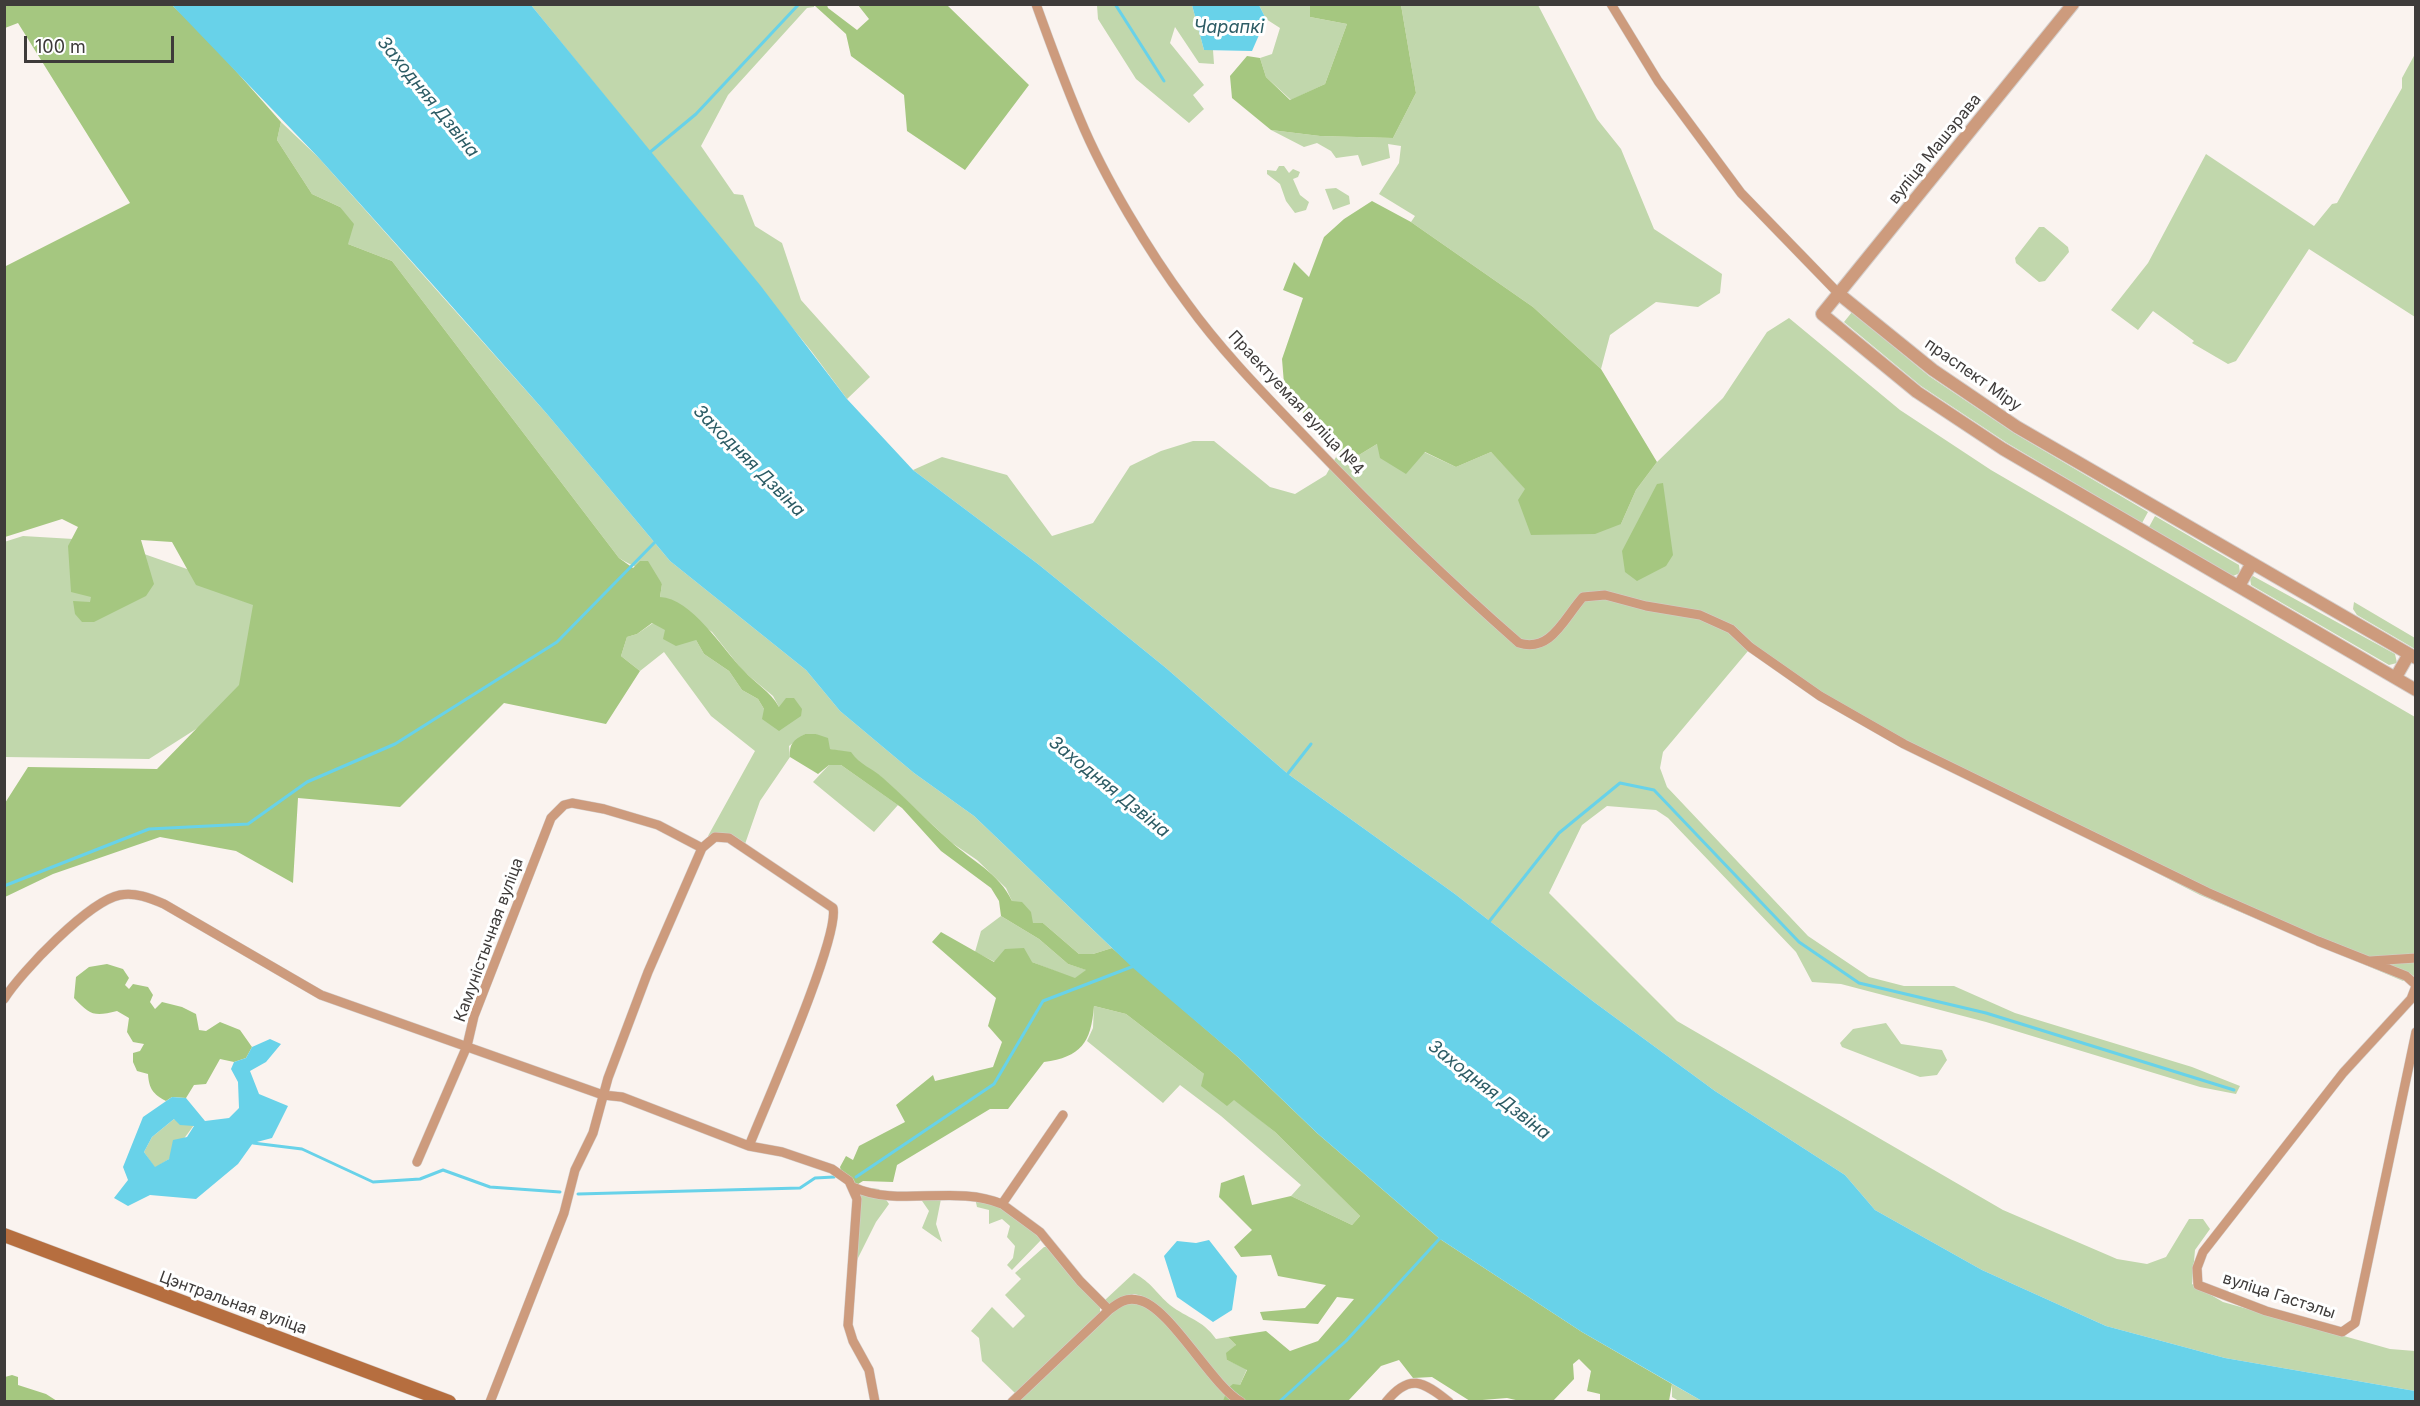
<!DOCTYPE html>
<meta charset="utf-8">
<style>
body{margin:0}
#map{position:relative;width:2420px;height:1406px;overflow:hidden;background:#faf3ef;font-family:Inter,sans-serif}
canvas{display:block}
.frame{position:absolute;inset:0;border:6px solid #3e3b3a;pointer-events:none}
.scale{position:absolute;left:24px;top:36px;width:150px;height:27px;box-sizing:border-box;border:3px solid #3e3b3a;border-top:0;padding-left:8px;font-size:18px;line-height:21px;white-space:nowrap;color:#3e3b3a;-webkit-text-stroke:4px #fff;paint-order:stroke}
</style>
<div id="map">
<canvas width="2420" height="1406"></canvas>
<div class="frame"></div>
<div class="scale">100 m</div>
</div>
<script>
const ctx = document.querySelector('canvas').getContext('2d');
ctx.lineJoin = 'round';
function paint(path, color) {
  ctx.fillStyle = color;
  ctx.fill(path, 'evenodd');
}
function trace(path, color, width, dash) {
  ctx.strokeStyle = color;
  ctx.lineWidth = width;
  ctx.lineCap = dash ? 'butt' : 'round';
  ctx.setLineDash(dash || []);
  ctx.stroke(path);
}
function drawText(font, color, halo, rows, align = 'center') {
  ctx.font = font + ' Inter,sans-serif';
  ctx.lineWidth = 6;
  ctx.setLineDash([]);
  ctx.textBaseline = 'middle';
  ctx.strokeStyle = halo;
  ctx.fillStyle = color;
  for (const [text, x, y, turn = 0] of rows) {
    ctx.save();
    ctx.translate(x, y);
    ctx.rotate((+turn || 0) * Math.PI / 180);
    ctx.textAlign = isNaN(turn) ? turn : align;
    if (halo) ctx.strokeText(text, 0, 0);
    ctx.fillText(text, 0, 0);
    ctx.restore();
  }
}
const green = new Path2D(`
 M531,5H814V7L807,8L728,95L701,146L734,194L743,195L755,226L782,243L801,300L870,377L847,399L812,352Z
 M1097,5H1192L1204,50H1213L1214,64L1199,63L1175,27L1170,43L1204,85L1193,95L1204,109L1189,123L1136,79L1098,19Z
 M1259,5H1310V17L1347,24L1325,84L1291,100L1266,77L1260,58L1272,54L1280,28L1266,19Z
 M1401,5H1538L1597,119L1621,149L1654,229L1722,274L1720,293L1698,307L1656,302L1610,335L1601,369L1533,307L1411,222L1415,216L1379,194L1399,163L1401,146L1388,144L1390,158L1362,166L1358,155L1336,158L1331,151L1317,143L1304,147L1271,130L1320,136L1393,138L1416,93Z
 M2415,54V317L2309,249L2236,361L2228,364L2192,343L2194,341L2153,311L2138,330L2111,310L2148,263L2206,154L2314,226L2332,204L2337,203L2402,88V78Z
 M281,122L318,157L547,414L670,561L806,670L840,711L914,773L974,816L1112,948L1093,954H1079L1043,923H1032L1012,901L1006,888L977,860L952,843L880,776L860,764L850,753L829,749L816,734H805L789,746L790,757L760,801L745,844L723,833L708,836L755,751L711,716L664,652L640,671L621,656L627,637L637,634L653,623L696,640L704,654L729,671L742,690L758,699L764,709L779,707L773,696L743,671L712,632L660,597L662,584C652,572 633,567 619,558L392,261L348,244L340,207L312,194L277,140Z
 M1279,166H1284L1289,173L1293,169L1300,172L1298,177L1293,179L1300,195L1309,202L1306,210L1295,213L1286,201L1280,184L1267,174V170L1276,171Z
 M1336,188L1349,196L1350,204L1333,210L1325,189Z
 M2039,227H2044L2068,247L2069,252L2045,281L2039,282L2016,263L2015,258Z
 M1852,312L1929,376L2014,433L2148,512L2142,523L2007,443L1921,386L1844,322Z
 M1789,318L1900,410L1991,470L2415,717V975L2403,981L2200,895L1819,700L1748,651L1663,752L1660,768L1667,787L1808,936L1869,977L1904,986H1954L2015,1013L2192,1067L2240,1086L2236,1094L2200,1087L1986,1022L1841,984L1812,982L1796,952L1668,818L1656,810L1607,806L1582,825L1549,893L1677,1021L2003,1210L2117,1259L2147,1264L2166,1257L2189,1219H2203L2210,1229L2195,1250L2192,1284L2223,1302L2390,1349L2415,1351V1391L2225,1358L2106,1326L1982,1270L1875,1210L1845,1175L1715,1091L1594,1002L1455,894L1288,774L1166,668L1038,564L913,470L942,457L1007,475L1052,536L1093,523L1130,466L1161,451L1193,441H1214L1270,487L1295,494L1326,475L1341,448L1359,455L1377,444L1424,452L1456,467L1491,452L1526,489L1621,524L1636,490L1657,462L1723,398L1767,332Z
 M2155,516L2239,565L2240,573L2233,576L2149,527Z
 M23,536L107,541L284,603L306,659L149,759L5,757L4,542Z
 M2253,576L2395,654L2397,663L2389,665L2251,585L2250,578Z
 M2354,602L2415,638V649L2357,615L2353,609Z
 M829,765H841L898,805L874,832L813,782Z
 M1001,916L1039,939L1068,964L1087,970L1075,979L1032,962H995L975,952L981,931Z
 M1094,1006L1126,1014L1204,1074L1275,1132L1360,1216L1352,1225L1291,1196L1301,1185L1221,1116L1180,1085L1163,1103L1087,1041L1093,1028Z
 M1886,1023L1901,1044L1942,1050L1947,1060L1937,1075L1920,1077L1842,1047L1840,1043L1853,1029Z
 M174,1119L194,1125L169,1159L155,1168L144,1152L152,1137Z
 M855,1186L879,1189L889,1204L876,1222L857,1260Z
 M920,1198L941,1199L936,1224L942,1242L922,1228L929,1211Z
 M975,1198L1003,1207L1042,1239L1012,1270L1007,1265L1013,1258L1015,1246L1007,1237L1010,1226L1002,1219L989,1224V1210L977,1207Z
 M1044,1247H1048L1100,1306V1315L1016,1394L982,1361L979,1338L971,1331L992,1307L1013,1328L1025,1316L1005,1295L1021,1279L1015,1273Z
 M1134,1273C1152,1283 1156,1293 1170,1305C1188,1319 1202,1319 1216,1339L1228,1337L1236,1345L1227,1360L1247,1369L1240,1385L1228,1388L1142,1296L1134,1294L1109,1304L1105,1300Z
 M1136,1302C1170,1316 1203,1366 1227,1395L1223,1402H1017L1120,1305Z
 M1672,1384L1702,1401H1679L1672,1397Z`);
const forest = new Path2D(`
 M5,5H172L204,35L281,122L277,140L312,194L340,207L354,224L348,244L392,261L619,558L633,568L640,561H648L662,584L660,597C691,598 722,648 743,670C755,683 770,691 779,707L786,698H794L802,709L801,716L779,731L762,719L764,709L758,699L742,690L729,671L704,654L696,640L676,646L663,639L665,630L652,623L637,634L627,637L621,656L640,671L606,724L504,703L400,807L298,798L293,883L236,851L160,837L53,874L5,897V803L28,767L157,769L239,685L253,605L196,585L172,542L141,540L154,584L146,596L94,622H82L75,614L73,601L90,602L91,597L71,592L68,546L78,527L62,519L5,537L4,267L130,203L18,23L5,28Z
 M814,5H827L828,8L857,30L869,19L858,5H947L1029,85L965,170L907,131L904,95L851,56L846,34Z
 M1310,5H1401L1416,93L1393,138L1320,136L1271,130L1232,98L1230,76L1247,56L1260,58L1266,77L1290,100L1325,84L1347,24L1310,17Z
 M1372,201L1411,222L1533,307L1601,369L1657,462L1636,490L1621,524L1595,534L1531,535L1518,500L1525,489L1491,452L1456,467L1425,452L1406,474L1380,458L1377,444L1359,455L1341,448L1285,396L1282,359L1303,298L1283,290L1294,262L1309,277L1324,237L1344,219Z
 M1663,483L1673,555L1666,566L1637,581L1625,572L1622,551L1657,484Z
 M805,734H816L828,738L830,749L851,752C860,765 872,768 883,778C906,798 927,821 950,841C972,861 999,873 1012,901L1022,902L1031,912L1033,923H1043L1079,954H1093L1112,948L1239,1058L1317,1133L1440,1239L1582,1332L1672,1384L1669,1401H1600V1394L1587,1391L1591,1371L1579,1359L1573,1364L1574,1379L1553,1401H1520L1507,1398L1470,1401L1432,1377L1413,1378L1399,1360L1381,1366L1348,1401H1223L1228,1388L1233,1384L1240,1385L1247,1370L1227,1360L1226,1353L1236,1345L1228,1337L1266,1331L1290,1351L1318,1341L1354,1299L1337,1297L1318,1324L1263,1320L1260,1312L1305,1308L1326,1285L1278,1276L1271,1255L1241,1257L1234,1247L1252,1230L1219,1197L1221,1183L1244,1175L1252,1205L1291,1196L1352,1225L1360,1216L1275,1132L1234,1100L1227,1106L1201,1086L1204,1074L1126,1014L1094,1006C1091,1043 1081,1057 1044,1062L1008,1109H990L897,1165L893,1182L863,1181L855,1186L841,1171L840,1167L846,1156L853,1160L859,1146L905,1122L896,1105L933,1075L935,1081L993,1067L1002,1042L988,1026L996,998L932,942L941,932L994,962L1005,949L1024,948L1032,962L1075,978L1086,970L1068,964L1039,939L1001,916L999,901L991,888L941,851L902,808L841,765H829L818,774L790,757C789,744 793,740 805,734Z
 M107,964L123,969L129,978L125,985L129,989L133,984L148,987L153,995L150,1002L155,1009L162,1002L182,1007L196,1014L199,1030L206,1031L220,1022L240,1030L252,1047L246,1058L234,1062L220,1059L206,1084L194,1085L186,1098L172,1097L166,1101C153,1094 149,1089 148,1074L137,1071L133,1062V1053L140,1051L144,1044L133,1042L127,1032L129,1018L117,1011C94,1017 90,1015 74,998L76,977L89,967Z
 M12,1375L18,1377V1385L46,1394L57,1401H5V1377Z`);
const water = new Path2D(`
 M172,5H531L760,285L847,399L913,470L1038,564L1166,668L1288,774L1455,894L1594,1002L1715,1091L1845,1175L1875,1210L1982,1270L2106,1326L2225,1358L2415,1391V1401H1702L1582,1332L1440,1239L1317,1133L1239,1058L1133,968L974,816L914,773L840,711L806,670L670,561L547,414L433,285L318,157Z
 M1192,5H1259L1266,19L1252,51L1204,50Z
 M270,1039L281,1044L266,1062L250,1071L259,1094L288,1106L272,1138L253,1143L238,1164L196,1199L150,1195L128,1206L114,1198L128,1180L123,1167L143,1117L172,1097L186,1098L205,1121L229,1118L239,1108L238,1082L231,1069L234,1062L246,1058L252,1047ZM174,1119L180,1125L194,1126L187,1137L173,1140L169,1159L155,1167L144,1152L152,1137Z
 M1209,1240L1237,1276L1232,1310L1213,1322L1177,1297L1164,1256L1177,1241L1196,1243Z`);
const stream = new Path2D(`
 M1115,4L1164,81
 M649,153L696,114L799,4
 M1286,776L1311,744
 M4,886L149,829L248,824L307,782L395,744L557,642L657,540
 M1488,923L1559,833L1620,783L1654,790L1799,942L1859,983L1986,1013L2234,1090
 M253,1143L302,1149L373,1182L420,1179L443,1170L490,1187L560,1192
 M856,1177L994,1084L1043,1001L1134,966
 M578,1194L800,1188L815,1178L834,1177
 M1279,1402L1346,1341L1442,1236`);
const minor = new Path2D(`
 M1036,4C1050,43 1064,81 1080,119C1104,177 1149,252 1187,303C1223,353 1267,397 1310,442C1377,512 1446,579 1519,643C1551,653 1564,618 1583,597L1605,595L1646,606L1700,615L1731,629L1750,647L1820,696L1904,744L2207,892L2318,941L2406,976L2416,985
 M1611,4L1658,81L1741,193L1839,294
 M2370,961L2416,958
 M2416,986L2411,999L2343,1073L2203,1252L2197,1268L2198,1285L2266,1311L2342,1332L2355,1323L2416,1032
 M4,999C21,972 89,901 120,895C135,892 150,898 164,904L321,995L603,1095L622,1097L749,1146L782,1152L832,1169L849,1181L857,1199L848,1325L853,1341L869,1370L875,1402
 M417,1162L467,1046L474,1016L551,818L564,805L572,803L604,809L658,825L702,848L715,837L729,838L833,908C840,937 764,1108 749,1146
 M853,1187C899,1208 955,1184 1002,1204
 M1109,1310C1118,1303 1126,1297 1138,1300C1169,1305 1211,1385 1241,1402
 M490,1402L564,1213L575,1170L593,1133L608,1078L648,972L702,848
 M1012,1402L1109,1310L1080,1281L1040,1232L1002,1204L1063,1115
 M1386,1402C1409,1373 1423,1381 1449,1402`);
const tertiary = new Path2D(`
 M2073,4L1822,314L1917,392L2003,449L2416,690
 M1839,294L1933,370L2017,427L2416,658
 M2239,586L2252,563
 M2396,677L2409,654`);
const secondary = new Path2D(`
 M4,1235L449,1402`);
const streetNames = [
 ["вуліца Машэрава",1935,149,-51],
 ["праспект Міру",1973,375,35],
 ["Праектуемая вуліца №4",1296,403,47],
 ["Камуністычная вуліца",489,940,-70],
 ["вуліца Гастэлы",2279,1296,18],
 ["Цэнтральная вуліца",233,1303,20]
];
const waterNames = [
 ["Чарапкі",1229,28],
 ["Заходняя Дзвіна",428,97,51],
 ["Заходняя Дзвіна",749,461,45],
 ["Заходняя Дзвіна",1109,787,39],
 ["Заходняя Дзвіна",1489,1090,38]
];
paint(green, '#c1d7ac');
paint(forest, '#a5c780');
paint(water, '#68d2e9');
trace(stream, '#68d2e9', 3);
trace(minor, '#d4cecb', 10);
trace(tertiary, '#d4cecb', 14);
trace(secondary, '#d4cecb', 15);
trace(minor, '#cd9b7d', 9);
trace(tertiary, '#cd9b7d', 12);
trace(secondary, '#b66e3f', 14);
drawText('16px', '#3e3b3a', '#fff', streetNames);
drawText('italic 18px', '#2d5c65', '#fff', waterNames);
</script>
